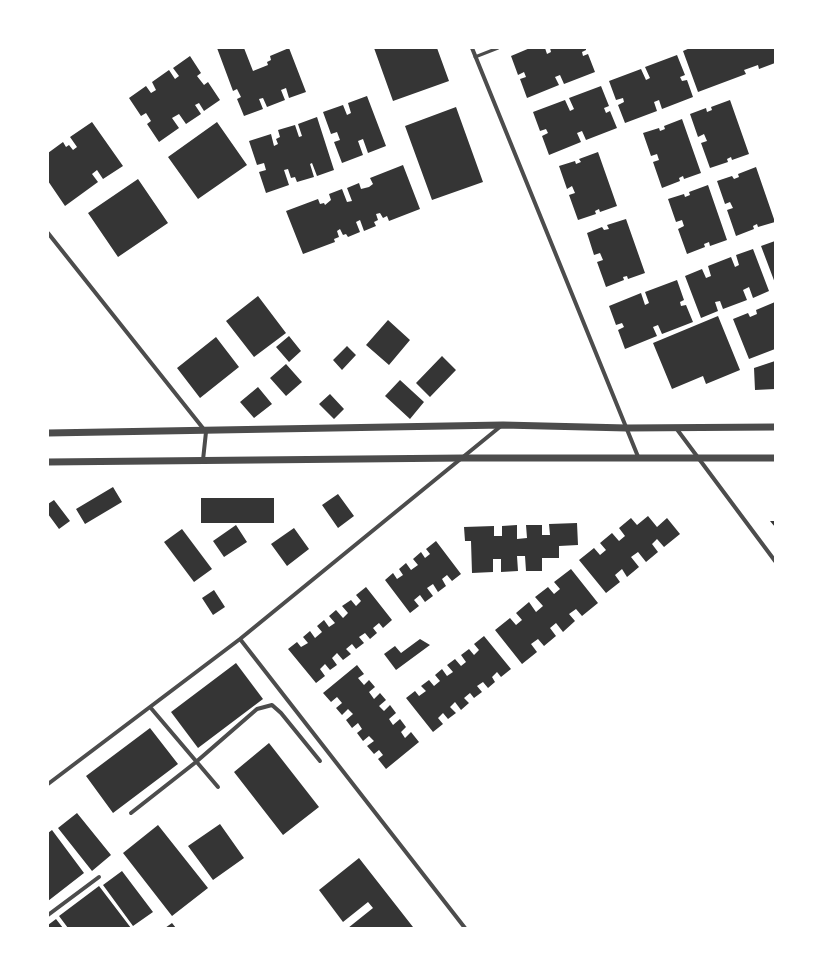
<!DOCTYPE html>
<style>
body{margin:0}
#map{position:relative;width:823px;height:976px;overflow:hidden;background:#fff;font-family:"Roboto Condensed",sans-serif}
canvas{display:block}
.frame{position:absolute;inset:0;border:49px solid #fff;pointer-events:none}
</style>
<div id="map">
<canvas width="823" height="976"></canvas>
<div class="frame"></div>
</div>
<script>
const ctx = document.querySelector('canvas').getContext('2d');
ctx.lineJoin = 'round';
function paint(path, color) {
  ctx.fillStyle = color;
  ctx.fill(path, 'evenodd');
}
function trace(path, color, width, dash) {
  ctx.strokeStyle = color;
  ctx.lineWidth = width;
  ctx.lineCap = dash ? 'butt' : 'round';
  ctx.setLineDash(dash || []);
  ctx.stroke(path);
}
const building = new Path2D(`
 M217,48H244L253,71L268,65L267,62L271,60L270,56L289,48L306,92L289,98L286,88L281,90L285,100L267,107L263,98L259,99L263,109L244,116L237,99L241,97L237,89L233,91Z
 M374,48H437L449,81L393,101Z
 M530,48H545L547,54L551,52L550,48H586V50L582,52L583,56L588,54L595,72L564,84L560,75L555,77L559,85L527,98L520,79L526,77L524,72L518,75L511,56Z
 M690,48H775V63L759,69L758,65L744,70L746,74L698,92L683,51Z
 M677,55L685,75L680,77L682,81L687,80L693,97L662,109L659,100L654,102L657,111L625,123L618,105L624,102L623,98L616,100L609,81L641,69L646,80L650,78L645,67Z
 M190,56L201,73L197,76L204,85L208,82L220,100L204,111L199,103L195,105L201,114L186,124L179,114L172,118L179,128L159,142L147,124L151,121L146,113L141,116L129,98L146,86L151,93L156,90L152,82L169,70L175,79L179,76L173,68Z
 M601,86L609,106L604,108L606,113L610,111L617,128L586,140L582,131L577,133L581,142L549,155L542,136L548,133L546,129L540,131L533,112L565,100L570,111L574,109L569,98Z
 M367,96L386,146L368,153L363,139L358,141L363,155L342,163L334,142L340,140L337,132L331,134L323,112L343,105L347,115L351,113L348,103Z
 M730,100L749,154L732,160L731,157L727,159L728,162L710,168L701,143L707,141L704,134L698,137L690,114L706,108L707,112L712,110L711,107Z
 M456,107L483,182L432,200L405,126Z
 M317,117L334,170L317,176L312,163L310,164L314,177L297,182L295,177L291,178L288,169L284,170L289,185L266,193L259,172L266,170L264,163L257,165L249,141L271,134L274,146L278,144L276,139L280,137L278,130L295,125L299,137L302,136L298,124Z
 M682,119L701,173L684,179L683,176L679,178L680,181L662,188L653,162L659,160L657,154L651,156L643,133L659,128L660,131L665,129L664,126Z
 M92,122L123,166L103,179L97,170L92,174L98,182L65,206L48,181V153L63,142L66,147L69,145L73,150L77,147L70,137Z
 M217,122L247,165L198,199L168,157Z
 M598,152L617,206L600,212L599,209L595,211L596,214L578,220L569,195L575,193L572,186L567,189L559,166L575,161L576,164L581,162L579,159Z
 M403,165L420,209L389,221L387,216L383,218L380,213L376,214L378,220L374,222L376,226L364,231L360,220L356,222L360,232L348,237L346,234L343,235L340,229L337,231L339,237L334,239L335,242L303,254L286,211L318,199L320,204L324,203L325,205L331,200L329,194L342,189L347,202L352,201L347,188L359,183L361,189L369,187L373,184L370,178Z
 M756,167L775,222L758,227L757,224L753,226L754,229L736,236L727,210L733,208L730,202L725,204L717,181L732,176L734,179L739,177L738,174Z
 M138,179L168,223L118,257L88,213Z
 M708,185L727,240L710,246L709,242L704,244L705,247L687,254L678,229L684,226L682,220L676,222L668,199L684,194L685,197L690,195L689,192Z
 M626,219L645,273L628,279L627,276L623,277L624,280L606,287L597,262L603,260L600,253L594,255L587,233L602,227L604,230L609,229L607,225Z
 M775,241V283L761,246Z
 M753,249L769,291L753,298L749,287L743,290L747,300L723,309L720,301L715,302L718,311L701,318L685,276L702,269L706,278L711,276L708,266L731,257L735,267L739,265L736,255Z
 M677,280L684,300L680,302L681,306L686,305L693,322L662,334L658,325L653,327L657,336L625,349L618,330L624,327L622,323L616,325L609,306L641,293L645,305L649,303L645,292Z
 M258,296L286,333L254,357L226,321Z
 M775,302V349L749,359L733,319L748,313L750,317L757,314L756,310Z
 M718,316L740,370L706,384L703,376L672,389L653,343Z
 M388,320L410,340L389,365L366,345Z
 M289,336L301,351L289,362L276,347Z
 M216,337L239,367L200,398L177,368Z
 M347,346L356,355L342,370L333,360Z
 M442,356L456,370L430,397L416,383Z
 M775,361V389L755,390L754,368Z
 M286,364L302,382L286,396L270,378Z
 M400,380L424,402L410,419L385,396Z
 M258,387L272,404L254,418L240,402Z
 M330,394L344,409L334,419L319,404Z
 M113,487L122,502L85,524L76,509Z
 M338,494L354,516L338,528L322,505Z
 M201,498H274V523H201Z
 M54,500L70,521L59,529L48,514V504Z
 M648,516L657,527L667,518L680,534L664,547L657,539L652,544L658,552L646,562L638,552L631,557L639,567L627,577L622,569L615,575L620,582L606,593L579,560L594,548L600,555L606,550L600,543L612,533L619,541L625,536L619,528L631,518L637,525Z
 M770,521H775V527Z
 M577,523L578,545L559,546V558H542V571H526L525,556H517L518,571L501,572V559H493V572L472,573L471,541H465L464,527L494,526V536H502V526L517,525V539L527,538L526,525H542V535H550L549,524Z
 M236,525L247,542L224,557L213,541Z
 M294,528L309,549L287,566L271,544Z
 M182,529L212,569L194,582L164,542Z
 M436,541L461,574L452,581L447,575L442,579L446,586L438,592L433,584L427,588L433,596L425,602L420,595L414,600L419,606L410,613L385,580L393,573L397,579L403,575L399,569L406,563L411,570L418,565L413,559L421,552L425,558L430,554L426,549Z
 M571,569L598,603L582,616L576,609L569,614L575,621L563,632L556,623L550,628L556,636L544,646L538,639L531,644L537,652L522,664L495,630L510,618L516,625L522,620L516,613L529,602L536,612L543,606L535,597L548,587L554,594L560,589L554,582Z
 M366,587L392,620L383,628L379,623L373,628L377,633L370,639L365,633L359,637L364,643L356,649L352,644L346,649L351,654L343,660L337,653L332,658L337,665L330,670L325,664L320,669L325,676L316,683L288,649L297,642L301,647L308,643L303,637L310,631L315,638L322,632L317,626L324,620L329,627L335,623L329,616L336,610L343,618L348,613L342,606L351,600L356,606L361,601L356,595Z
 M214,590L225,607L213,615L202,598Z
 M484,636L511,669L501,677L497,672L492,677L495,682L488,688L483,682L477,686L482,692L474,698L470,693L464,698L469,703L461,710L455,702L450,707L456,713L448,719L443,713L438,718L443,724L433,732L406,698L415,691L419,696L426,691L421,686L429,680L434,686L440,681L435,675L442,669L447,676L453,672L447,665L455,659L461,666L466,662L461,655L469,649L474,655L479,650L474,644Z
 M420,639L430,645L396,670L384,654L395,646L401,653Z
 M236,663L263,699L198,748L171,712Z
 M357,665L364,674L358,678L364,685L369,680L375,687L369,692L374,699L380,693L386,700L379,706L384,711L390,705L396,713L389,719L393,725L400,719L406,727L401,732L405,738L411,732L419,742L386,769L378,759L383,755L379,750L374,754L367,746L374,741L369,736L363,741L357,733L362,729L358,723L352,728L346,720L353,714L348,709L342,715L336,708L342,703L337,697L331,702L323,693Z
 M150,728L178,764L113,813L86,776Z
 M269,743L319,807L283,835L234,772Z
 M77,813L111,855L92,871L58,828Z
 M220,824L244,858L213,880L188,846Z
 M158,825L208,888L172,916L123,853Z
 M52,830L84,873L48,901V833Z
 M359,858L413,927L411,928H348L373,908L368,902L343,922L319,890Z
 M122,871L153,912L133,926L103,885Z
 M99,886L131,928H68L59,916Z
 M56,919L63,928H48V925Z
 M172,923L176,928H165Z`);
const service = new Path2D(`
 M475,57L498,48`);
const minor = new Path2D(`
 M472,48L639,459
 M48,233L206,432L203,460
 M676,428L775,561
 M240,639L465,928
 M150,707L218,787
 M48,784L240,639L501,426
 M131,813L196,762L257,709L272,705L281,713L320,761
 M48,915L99,877`);
const tertiary = new Path2D(`
 M48,433L503,425L627,428L775,427
 M48,462L463,458H775`);
paint(building, '#353535');
trace(service, '#4c4c4c', 3);
trace(minor, '#4c4c4c', 4);
trace(tertiary, '#4c4c4c', 7);
</script>
